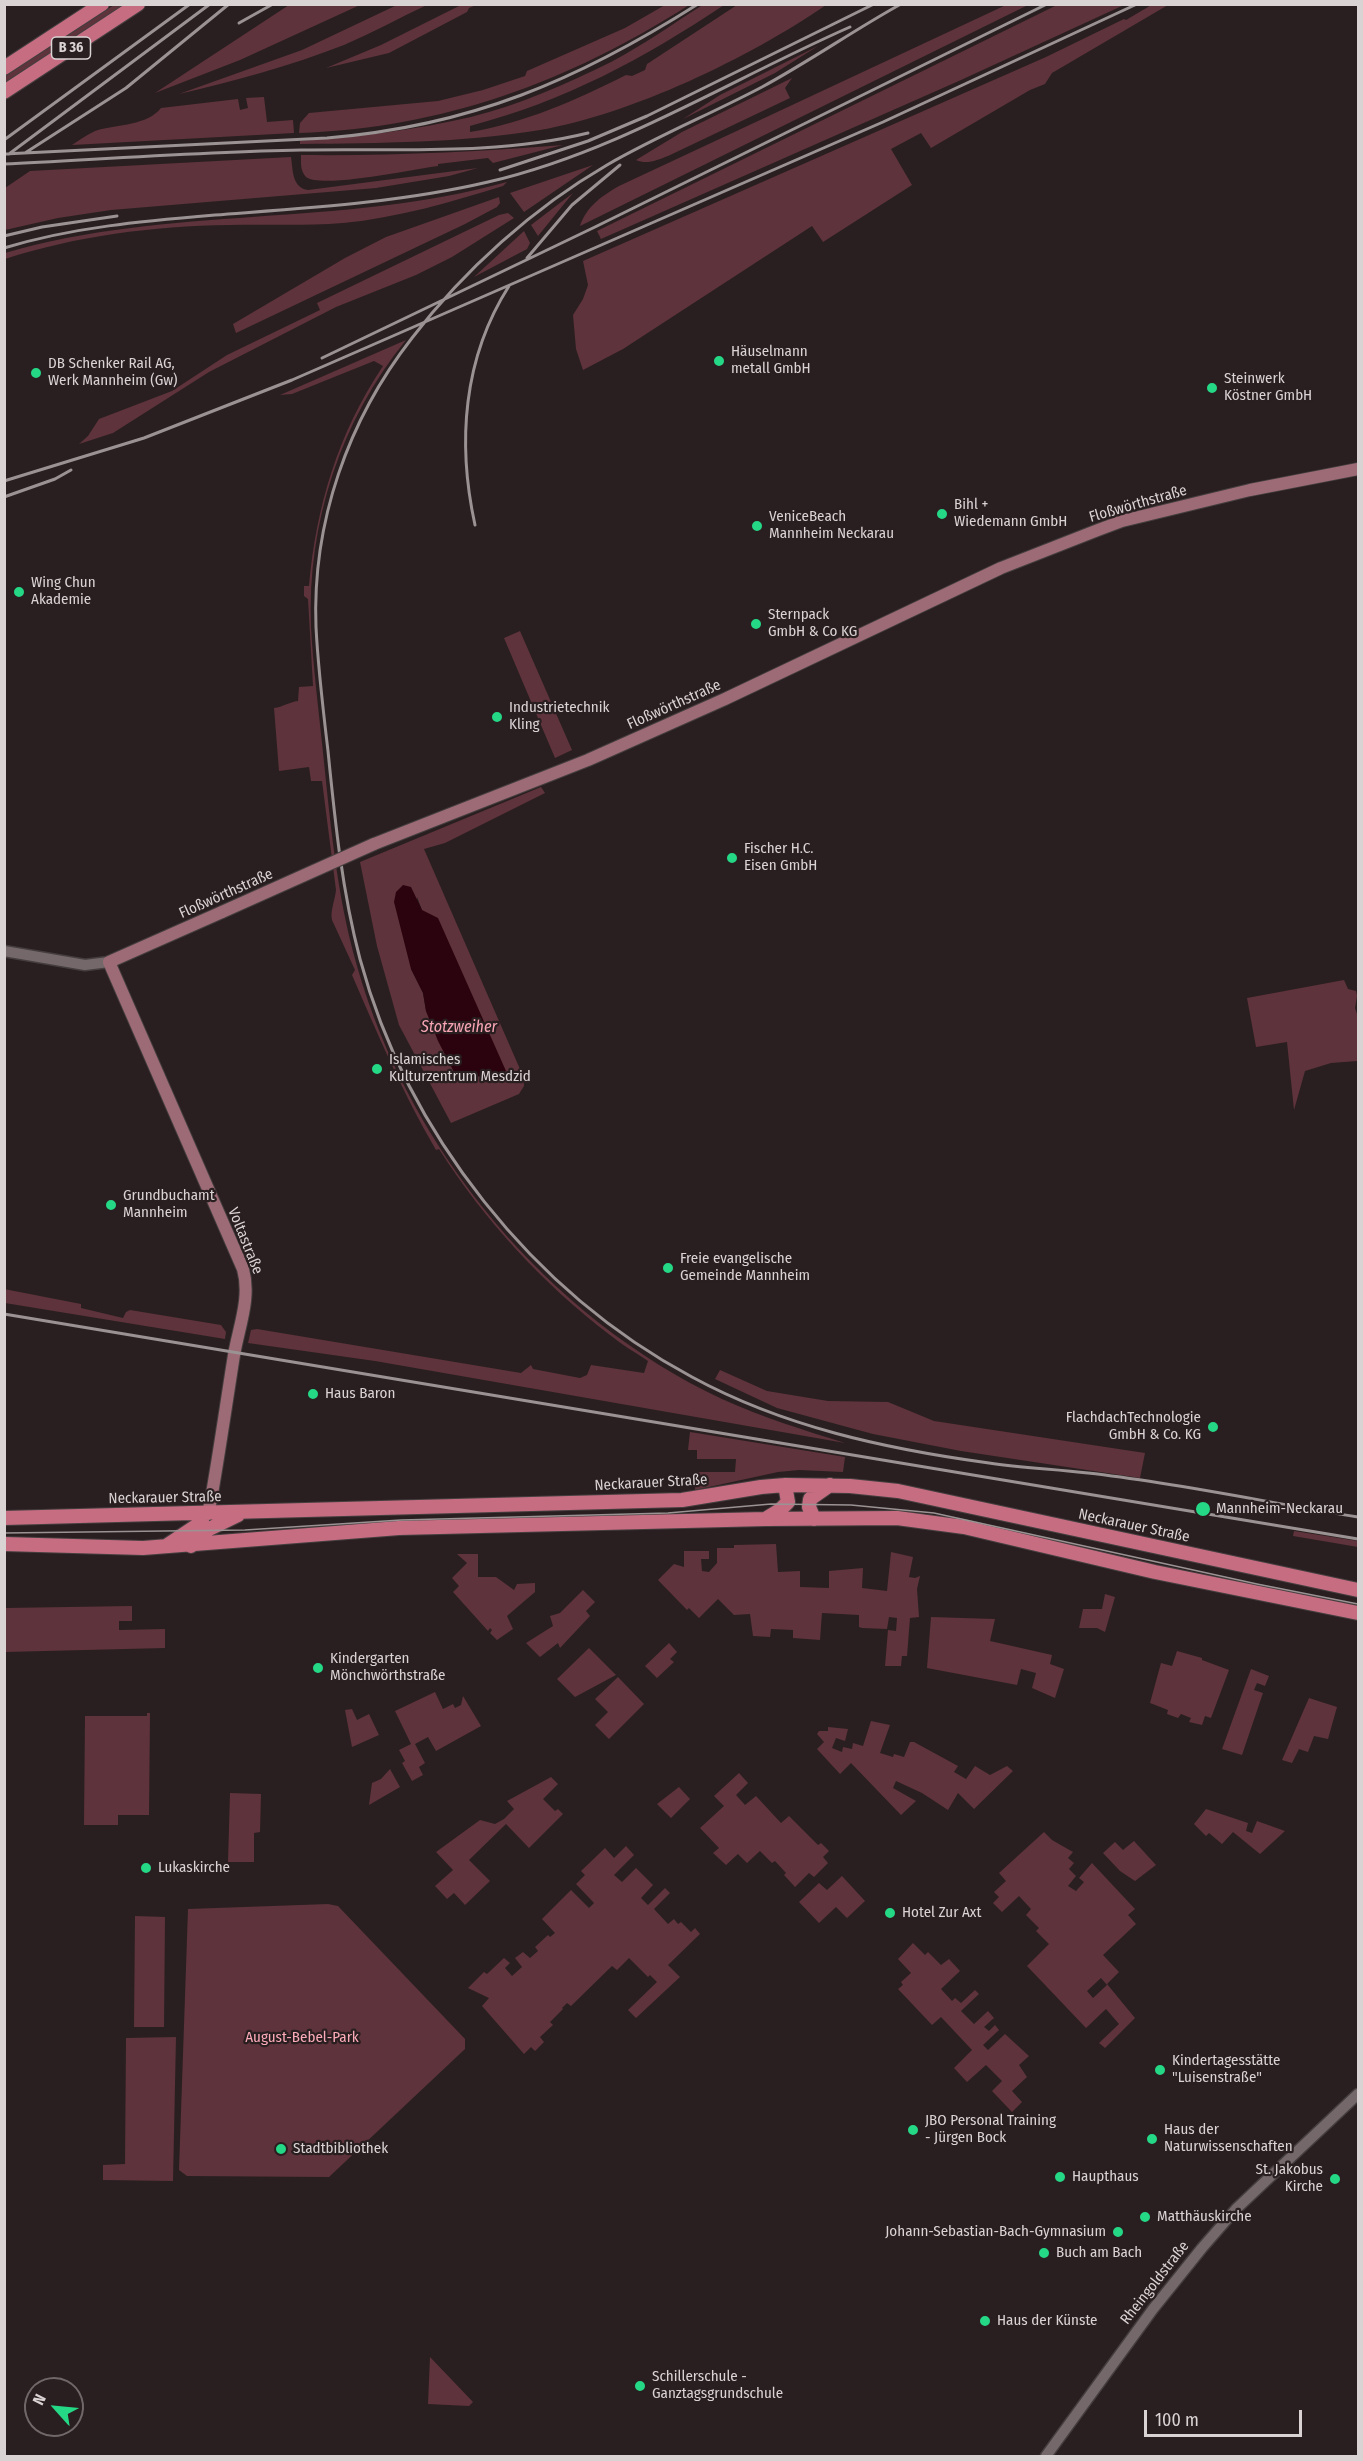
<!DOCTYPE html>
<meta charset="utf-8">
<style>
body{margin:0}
#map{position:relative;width:1363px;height:2461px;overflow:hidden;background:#291f21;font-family:"Fira Sans Condensed",sans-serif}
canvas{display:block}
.frame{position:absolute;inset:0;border:6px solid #dad3d4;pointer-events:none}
.north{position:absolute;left:24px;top:2377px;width:60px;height:60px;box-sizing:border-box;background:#291f21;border:2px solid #706769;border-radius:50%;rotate:297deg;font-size:16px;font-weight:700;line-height:24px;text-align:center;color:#dad3d4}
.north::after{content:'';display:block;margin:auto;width:21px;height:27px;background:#25d886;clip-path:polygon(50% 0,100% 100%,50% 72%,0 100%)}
.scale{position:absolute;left:1144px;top:2410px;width:158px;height:27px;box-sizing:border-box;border:3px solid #dad3d4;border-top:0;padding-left:8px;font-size:18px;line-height:21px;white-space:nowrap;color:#dad3d4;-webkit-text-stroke:4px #291f21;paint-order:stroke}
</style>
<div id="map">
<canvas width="1363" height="2461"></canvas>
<div class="frame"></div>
<div class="north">N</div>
<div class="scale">100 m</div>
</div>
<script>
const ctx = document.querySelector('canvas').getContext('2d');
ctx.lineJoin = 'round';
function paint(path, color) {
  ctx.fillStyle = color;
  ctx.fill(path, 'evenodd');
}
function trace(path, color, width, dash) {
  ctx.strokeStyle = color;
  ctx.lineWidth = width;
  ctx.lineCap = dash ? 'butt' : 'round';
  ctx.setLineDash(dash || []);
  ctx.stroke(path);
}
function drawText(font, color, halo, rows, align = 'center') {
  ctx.font = font + ' "Fira Sans Condensed",sans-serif';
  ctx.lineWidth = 4.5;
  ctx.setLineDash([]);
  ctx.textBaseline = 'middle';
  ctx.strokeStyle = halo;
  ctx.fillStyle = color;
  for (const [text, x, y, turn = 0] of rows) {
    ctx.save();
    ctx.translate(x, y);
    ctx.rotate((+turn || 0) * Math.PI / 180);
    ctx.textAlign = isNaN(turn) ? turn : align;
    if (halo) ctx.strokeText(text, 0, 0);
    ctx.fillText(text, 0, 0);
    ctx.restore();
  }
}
const green = new Path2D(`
 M704,4L724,5C643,59 565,101 470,126V132C525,123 576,100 626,75L632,76L645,70L647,64L737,5H826C749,58 632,114 540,130C461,143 380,143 300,144V141C357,137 415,130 471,117C519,105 566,84 611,62C643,45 673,24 704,4Z
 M1153,4L1168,5L1052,73L1045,84L1030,90L931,148L921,133L891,149L912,185L823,242L812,226L623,349L583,370L576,349L573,315L583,299L588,285L583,261L1046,57L1124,19L1126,20Z
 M114,5H128L5,85V76Z
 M289,5H360L240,60L155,93Z
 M397,5H427C399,18 372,33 344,45C290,66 235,81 179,94L302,50Z
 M461,5H476L469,8L467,12L389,53L326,68L381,45Z
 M665,5H689C568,82 444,128 299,133L300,123L309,113L438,101L483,90L525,76L527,71L625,28Z
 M1006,5H1028L580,226C586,207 603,195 619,186Z
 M1057,5H1124L961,80L601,239L597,231Z
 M818,46L775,73L683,119L720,95Z
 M792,78L785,88L790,98L668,156C657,160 647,165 636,160L682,132Z
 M264,97L267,122L293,120L294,133L72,145C80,140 89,133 98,130C117,125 148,125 161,108L238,99L240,110L248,108L246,98Z
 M563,145L493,163L488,158L438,164V166C414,169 322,189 306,177C300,171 301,162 301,155C388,156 476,152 563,145Z
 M291,157C293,170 292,188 308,190L478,168L449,176L376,188L111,210L58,218L5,230V188L30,171Z
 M593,165L524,212L510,193Z
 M507,182L503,186C451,202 397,218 343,223C305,226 267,224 229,225C153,226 76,236 5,259V253C168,205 343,228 507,182Z
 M573,193L538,236L531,225Z
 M499,197L500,203L497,207L465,224L236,333L233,324L345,258L386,237Z
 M508,213L514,218L452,257L416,275L336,307L209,372L113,433L79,444L88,436L99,419L172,391L227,355L320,310L317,303L499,215Z
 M524,231L530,243L527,249L474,277Z
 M406,340C341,420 307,523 311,627C313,665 318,704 322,743C330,818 336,893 357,966C409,1150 548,1317 722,1399C762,1417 803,1430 845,1443L375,1361L248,1343L251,1330L257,1329L521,1373L531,1365L533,1369L580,1378L587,1375L591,1365L644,1373L648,1361C635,1352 622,1345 610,1335C542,1283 485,1221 439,1149L436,1150C403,1094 378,1035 352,975L355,970L332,920C330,911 335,900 336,890L322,781H311L309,767L279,771L274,708C283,707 289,702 298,701L299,687L313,686L308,599L304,596V586H309C316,507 338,433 383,366L374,361L292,394L280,395Z
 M520,631L572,750L555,758L504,638Z
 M541,787L545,793L445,843L424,849L523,1076L524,1086L519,1094L451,1123L399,1025L377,946L360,862ZM417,897L422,910L484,1077L476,1076L467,1079L454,1072L426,1011L423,993L411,969Z
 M1344,980L1348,989L1356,991L1357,996L1355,1008L1358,1017L1357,1061L1331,1063L1305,1071L1294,1110L1287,1042L1256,1047L1247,998Z
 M4,1289L81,1304V1308L123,1318L126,1312L130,1310L221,1325L226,1332L225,1339L5,1303Z
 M720,1370L767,1391L828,1401L888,1402L934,1421L1145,1453L1140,1478L961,1451L873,1434L777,1408L715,1379Z
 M690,1432L845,1457L843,1472L799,1470L778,1472L695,1490L697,1472H735L736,1459H697V1450H688Z
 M1294,1531L1358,1541V1547L1293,1536Z
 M776,1544L778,1572L800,1571V1587L829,1588V1571L863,1568L862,1588L887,1591L891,1552L913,1557L909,1577L915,1578L920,1576L917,1589L919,1617L910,1618L907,1656H902L901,1666H885L888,1630L896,1631L897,1618L889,1617L887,1629L862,1628L859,1627V1615L822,1613L820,1640L793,1638V1630L771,1629L770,1637L753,1636L750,1614L734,1615L718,1599L699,1618L689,1608L687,1610L658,1580L674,1564L684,1567V1551H709V1559H701L702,1571L709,1572L717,1563V1548H734V1545Z
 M457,1554H478V1577H496L514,1590L517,1584L535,1583V1592L507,1616L513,1629L497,1640L490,1633L492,1630L490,1628L488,1631L453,1592L459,1586L452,1578L467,1563Z
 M583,1590L595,1602L586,1611L590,1616L560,1648L558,1643L540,1657L526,1643L553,1626L550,1616L560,1613Z
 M1105,1594L1115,1597L1105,1632L1097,1628H1079L1083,1609H1102Z
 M132,1606V1621H119V1630L165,1629V1648L5,1652V1608Z
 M931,1617L995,1619L990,1641L1052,1655L1050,1664L1064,1669L1055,1698L1032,1688L1036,1673L1021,1669L1017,1685L927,1668Z
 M669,1643L677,1652L670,1659L674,1662L657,1678L645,1666Z
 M589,1648L616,1675L575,1697L557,1679Z
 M1177,1651L1202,1658V1660L1229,1670L1211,1718L1205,1716L1202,1725L1189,1722L1191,1718L1181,1714L1178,1718L1167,1714L1168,1710L1150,1703L1161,1663L1172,1666Z
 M1251,1669L1269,1676L1265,1686L1257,1683L1254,1690L1263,1693L1242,1755L1222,1749Z
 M618,1677L644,1704L609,1739L595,1725L608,1712L595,1699Z
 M435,1692L443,1709L453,1704L455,1708L461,1705L463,1696L481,1726L436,1751L428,1737L415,1744L425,1763L419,1767L423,1775L412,1781L402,1763L405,1761L399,1750L411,1744L395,1711Z
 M1309,1698L1337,1707L1328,1739L1314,1736L1308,1752L1299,1749L1292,1763L1282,1760Z
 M352,1709L357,1720L369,1714L379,1735L352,1747L345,1710Z
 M147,1713H150L149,1815H118V1825H84L85,1716H147Z
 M871,1721L890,1725L880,1753L893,1757L894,1754L904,1757L910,1742H914L958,1766L954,1772L966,1779L975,1766L990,1775L1007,1766L1013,1771L974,1809L958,1793L948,1810L922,1793L896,1781L893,1788L916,1801L901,1815L851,1763L840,1774L817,1749L824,1742L817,1734L819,1731H828V1727L848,1729L845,1741L836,1738L832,1748L842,1752L843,1747L852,1749L853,1743L863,1746Z
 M390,1769L400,1787L369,1805L372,1783L381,1779Z
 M739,1773L748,1783L736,1795L745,1805L756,1796L781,1823L789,1816L818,1845L821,1843L829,1851L823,1857L828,1863L814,1877L809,1873L795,1887L784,1875L786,1873L775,1861L772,1863L760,1851L747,1863L738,1854L726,1865L713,1853L719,1848L700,1828L724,1806L714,1796Z
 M551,1777L558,1784L543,1799L555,1811L558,1809L563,1814L529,1848L506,1824L469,1860L490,1881L465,1905L454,1893L447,1899L435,1886L453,1870L436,1852L480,1820L495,1824L504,1819L514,1809L507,1801Z
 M679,1787L690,1799L671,1818L657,1804Z
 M230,1793L261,1794L260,1832L254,1833V1862H228Z
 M1206,1809L1248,1823L1246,1831L1252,1833L1257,1821L1285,1831L1260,1854L1233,1832L1222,1844L1209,1833L1206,1836L1194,1824Z
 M1044,1832L1052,1840L1073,1852L1068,1858L1074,1863L1069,1869L1076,1876L1068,1886L1076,1891L1084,1882L1079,1878L1092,1863L1135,1909L1128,1915L1136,1924L1103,1955L1119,1972L1107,1984L1135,2018L1105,2048L1099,2043L1119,2024L1106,2009L1086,2028L1027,1966L1049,1944L1036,1931L1039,1928L1026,1915L1031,1909L1019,1896L1002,1912L993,1903L999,1897L994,1892L1006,1881L999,1873ZM1101,1978L1107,1985L1093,1998L1087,1991Z
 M1134,1841L1156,1865L1135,1881L1120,1871L1103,1853L1115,1842L1123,1850Z
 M626,1846L634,1855L614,1875L622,1882L636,1868L653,1885L641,1898L648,1905L665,1888L670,1893L654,1909L668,1924L674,1919L678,1924L681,1922L691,1932L695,1928L700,1934L668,1965L680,1977L636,2018L628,2010L657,1982L650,1975L648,1977L629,1958L617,1970L612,1966L571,2006L567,2003L562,2008L563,2009L550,2022L553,2025L540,2037L544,2042L535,2051L531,2047L524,2054L482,2006L489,1998L468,1988L484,1972L487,1974L504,1958L510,1963L505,1968L512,1976L522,1967L515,1958L523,1952L530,1958L538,1951L535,1947L548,1935L550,1937L555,1933L542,1919L571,1890L589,1908L594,1903L576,1884L585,1875L581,1871L605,1848L614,1858Z
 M842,1876L865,1901L847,1918L836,1907L819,1923L799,1902L819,1883L827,1890Z
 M328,1904L338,1906L465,2039V2049L329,2177L187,2176L179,2170L188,1909Z
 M135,1916L165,1917L164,2027H134Z
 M913,1943L925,1955L928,1952L941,1965L949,1959L960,1971L941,1989L952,2001L955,1998L961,2003L975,1990L979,1994L961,2011L974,2024L988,2011L994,2018L984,2027L989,2031L995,2025L999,2030L983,2045L988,2050L1005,2034L1029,2056L1019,2065L1027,2077L1012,2091L1022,2102L1012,2112L992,2091L1002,2081L986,2065L967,2082L954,2068L972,2050L941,2017L932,2025L898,1989L903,1985L901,1982L911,1973L898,1959Z
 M176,2037L173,2181L103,2180V2165L125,2164L126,2038Z
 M430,2357L473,2402L469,2406L428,2404Z`);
const water = new Path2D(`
 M403,885L411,887L422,910L438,918L506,1071L495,1078L476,1076L462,1079L454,1072L438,1041L426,1011L423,993L411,969L394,902L396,892Z`);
const tertiary = new Path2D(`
 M4,951L85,965L109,962
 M1046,2456L1153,2309L1202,2248L1236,2209L1358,2094`);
const secondary = new Path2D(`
 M374,844L588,760L725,699L1001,568L1098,530L1122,521L1250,490L1358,469
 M202,1519L207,1514L210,1505C219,1455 226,1405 234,1355C239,1326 251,1298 243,1269L109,962L222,912`);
const primary = new Path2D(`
 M4,68L102,4
 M4,92L138,4
 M4,1518L682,1500L761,1487L785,1485L850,1486L898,1491L1358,1590
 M767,1518L780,1510L788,1502L785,1485
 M814,1519L809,1507L810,1499L830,1485
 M4,1544L143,1548L399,1528L766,1519L897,1518L964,1527L1155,1572L1358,1613
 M166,1546L202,1522
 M191,1546L205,1531L238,1515`);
const tram = new Path2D(`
 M4,1533L245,1530L401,1520L668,1513L771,1504L851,1505L934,1513L1257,1584L1358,1604`);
const rail = new Path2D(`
 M901,4C854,30 810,61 762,87C711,114 657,136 607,165C533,208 464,270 412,338C348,420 312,522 316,627C318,668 323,709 328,751C335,821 342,891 360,959C407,1133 533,1292 692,1377C784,1427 886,1449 989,1463C1022,1468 1055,1469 1088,1473C1179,1483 1269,1503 1358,1517
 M239,23L273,4
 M4,140L190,4
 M25,153L126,88L229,4
 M4,154L327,138C471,126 578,80 698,4
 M9,154L210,4
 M4,164C103,159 202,152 301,150C396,148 495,156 588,133
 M500,170L588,141L647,116L874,4
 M4,236L42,227L117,216
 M4,248C73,227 144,221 215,215C306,208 398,203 488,182C618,152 729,80 850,27
 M527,258L572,205L620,165
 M322,358L595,227L1047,4
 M4,481L144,438L292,380L883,122L1137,4
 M4,497L55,479L71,470
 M475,525C457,443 463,358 509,286
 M4,1314L1358,1539`);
const secondaryBridge = new Path2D(`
 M222,912L374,844`);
const markers = [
 [719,361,6,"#25d886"],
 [36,373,6,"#25d886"],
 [1212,388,6,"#25d886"],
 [942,514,6,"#25d886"],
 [757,526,6,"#25d886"],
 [19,592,6,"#25d886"],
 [756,624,6,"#25d886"],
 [497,717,6,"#25d886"],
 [732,858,6,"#25d886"],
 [377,1069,6,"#25d886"],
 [111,1205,6,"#25d886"],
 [668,1268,6,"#25d886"],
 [313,1394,6,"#25d886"],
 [1213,1427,6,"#25d886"],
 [1203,1509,8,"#25d886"],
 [318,1668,6,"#25d886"],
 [146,1868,6,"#25d886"],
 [890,1913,6,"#25d886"],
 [1160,2070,6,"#25d886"],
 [913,2130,6,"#25d886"],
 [1152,2139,6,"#25d886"],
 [281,2149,6,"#25d886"],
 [1060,2177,6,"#25d886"],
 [1335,2179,6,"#25d886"],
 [1145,2217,6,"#25d886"],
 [1118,2232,6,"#25d886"],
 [1044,2253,6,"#25d886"],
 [985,2321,6,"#25d886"],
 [640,2386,6,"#25d886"]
];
const shields = [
 [71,48,39]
];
const shieldNames = [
 ["B 36",71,48]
];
const poiNames = [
 ["Häuselmann",731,352],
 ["metall GmbH",731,369],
 ["DB Schenker Rail AG,",48,364],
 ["Werk Mannheim (Gw)",48,381],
 ["Steinwerk",1224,379],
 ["Köstner GmbH",1224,396],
 ["Bihl +",954,505],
 ["Wiedemann GmbH",954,522],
 ["VeniceBeach",769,517],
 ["Mannheim Neckarau",769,534],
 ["Wing Chun",31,583],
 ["Akademie",31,600],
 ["Sternpack",768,615],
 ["GmbH & Co KG",768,632],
 ["Industrietechnik",509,708],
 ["Kling",509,725],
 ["Fischer H.C.",744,849],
 ["Eisen GmbH",744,866],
 ["Islamisches",389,1060],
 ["Kulturzentrum Mesdzid",389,1077],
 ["Grundbuchamt",123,1196],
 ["Mannheim",123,1213],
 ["Freie evangelische",680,1259],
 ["Gemeinde Mannheim",680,1276],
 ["Haus Baron",325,1394],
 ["FlachdachTechnologie",1201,1418,"right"],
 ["GmbH & Co. KG",1201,1435,"right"],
 ["Mannheim-Neckarau",1216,1509],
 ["Kindergarten",330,1659],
 ["Mönchwörthstraße",330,1676],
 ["Lukaskirche",158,1868],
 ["Hotel Zur Axt",902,1913],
 ["Kindertagesstätte",1172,2061],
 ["\"Luisenstraße\"",1172,2078],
 ["JBO Personal Training",925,2121],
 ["- Jürgen Bock",925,2138],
 ["Haus der",1164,2130],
 ["Naturwissenschaften",1164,2147],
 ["Stadtbibliothek",293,2149],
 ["St. Jakobus",1323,2170,"right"],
 ["Kirche",1323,2187,"right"],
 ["Haupthaus",1072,2177],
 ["Matthäuskirche",1157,2217],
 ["Johann-Sebastian-Bach-Gymnasium",1106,2232,"right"],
 ["Buch am Bach",1056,2253],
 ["Haus der Künste",997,2321],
 ["Schillerschule -",652,2377],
 ["Ganztagsgrundschule",652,2394]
];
const streetNames = [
 ["Floßwörthstraße",1138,504,-16],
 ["Floßwörthstraße",674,705,-24],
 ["Floßwörthstraße",226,894,-24],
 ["Voltastraße",245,1241,68],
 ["Neckarauer Straße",651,1483,-3],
 ["Neckarauer Straße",165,1498,-1],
 ["Neckarauer Straße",1134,1526,12],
 ["Rheingoldstraße",1155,2283,-52]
];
const parkNames = [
 ["August-Bebel-Park",302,2038]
];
const waterNames = [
 ["Stotzweiher",459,1028]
];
paint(green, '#5e333b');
paint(water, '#2a030e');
trace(tertiary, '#453e3f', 13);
trace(secondary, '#453e3f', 14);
trace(primary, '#453e3f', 16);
trace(tertiary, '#74686a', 10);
trace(secondary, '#9d6b76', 12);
trace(primary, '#c66d82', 14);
trace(tram, '#9a9293', 1.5);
trace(rail, '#9a9293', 3);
trace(secondaryBridge, '#453e3f', 14, []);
trace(secondaryBridge, '#9d6b76', 12);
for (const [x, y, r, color] of markers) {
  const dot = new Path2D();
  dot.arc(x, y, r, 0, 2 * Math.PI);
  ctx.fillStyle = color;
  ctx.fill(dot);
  trace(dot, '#291f21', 2);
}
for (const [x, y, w] of shields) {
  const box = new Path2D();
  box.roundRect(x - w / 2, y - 11, w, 22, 4.5);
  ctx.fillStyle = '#291f21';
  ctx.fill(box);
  trace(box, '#dad3d4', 1.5);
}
drawText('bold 14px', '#dad3d4', null, shieldNames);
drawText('15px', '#dad3d4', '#291f21', poiNames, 'left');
drawText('15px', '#dad3d4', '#291f21', streetNames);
drawText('15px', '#fcaab8', '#291f21', parkNames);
drawText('italic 16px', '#f7a5b4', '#291f21', waterNames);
</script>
